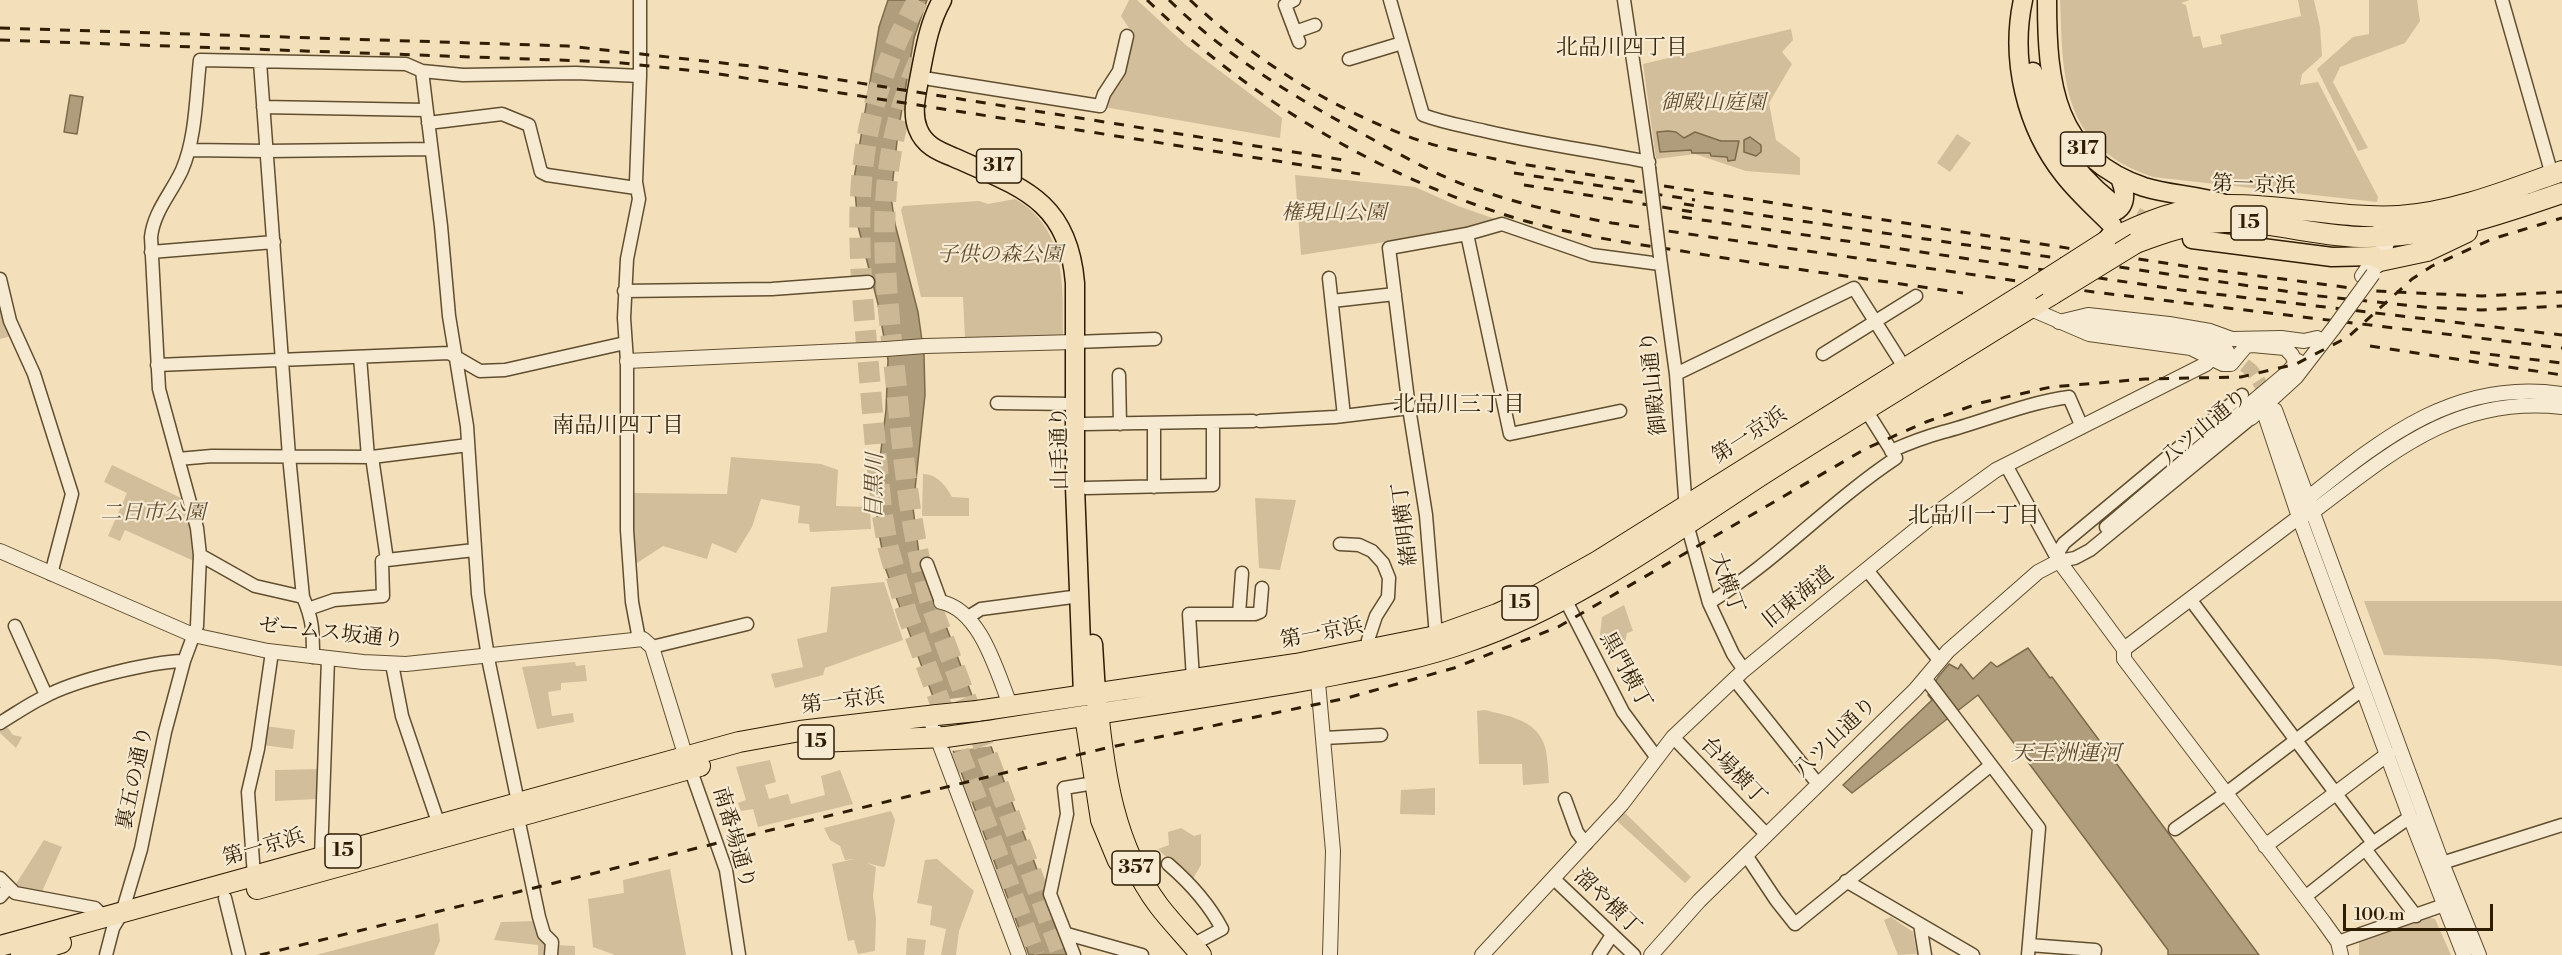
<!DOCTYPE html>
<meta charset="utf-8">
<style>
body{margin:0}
#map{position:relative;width:2562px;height:955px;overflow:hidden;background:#f3dfba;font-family:"Libre Bodoni",serif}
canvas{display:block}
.scale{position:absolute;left:2343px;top:904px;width:150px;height:27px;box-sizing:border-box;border:3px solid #2f1d01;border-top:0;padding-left:8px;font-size:18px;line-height:21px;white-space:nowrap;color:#2f1d01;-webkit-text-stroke:4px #f7ead2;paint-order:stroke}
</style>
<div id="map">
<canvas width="2562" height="955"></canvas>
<div class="scale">100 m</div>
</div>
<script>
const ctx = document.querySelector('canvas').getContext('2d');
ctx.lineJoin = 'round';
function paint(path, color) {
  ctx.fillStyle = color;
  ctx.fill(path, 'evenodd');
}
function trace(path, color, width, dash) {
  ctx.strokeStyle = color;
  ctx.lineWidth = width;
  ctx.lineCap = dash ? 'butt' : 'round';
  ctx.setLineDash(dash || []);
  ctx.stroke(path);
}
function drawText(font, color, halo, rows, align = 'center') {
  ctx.font = font + ' "Libre Bodoni","Noto Serif JP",serif';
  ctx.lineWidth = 4.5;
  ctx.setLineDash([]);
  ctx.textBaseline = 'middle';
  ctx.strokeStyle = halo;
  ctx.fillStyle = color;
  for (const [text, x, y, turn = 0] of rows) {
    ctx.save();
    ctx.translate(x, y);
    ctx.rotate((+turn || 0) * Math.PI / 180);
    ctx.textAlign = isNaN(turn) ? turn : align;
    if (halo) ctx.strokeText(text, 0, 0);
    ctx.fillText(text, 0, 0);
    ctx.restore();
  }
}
const green = new Path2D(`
 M1129,0H1137L1187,46L1282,118L1280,138L1104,107L1109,92L1127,64L1134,36L1121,16Z
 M2060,0H2190L2181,3L2186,5L2193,37L2200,36L2203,48L2222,44L2220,35L2301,16L2298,0H2314L2320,27L2322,56L2302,74L2300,85L2318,82L2378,197L2377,202L2153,177C2062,146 2063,83 2060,0Z
 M2369,0H2417L2420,21L2405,43L2340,67L2333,82L2368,148L2358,151L2317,69L2353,37L2369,34Z
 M1791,29L1793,40L1782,52L1792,64L1769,103L1776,140L1800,158V175L1746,171L1695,154L1656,159L1643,64Z
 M1957,134L1971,143L1950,172L1937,163Z
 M1295,175L1415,187L1458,206L1498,220L1457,231L1301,255Z
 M1015,199C1066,228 1063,283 1063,335L965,338L963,297H921L901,210L903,206L979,201L988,204Z
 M3,308L11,336L0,339V309Z
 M731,457L821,464L838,470L836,506L870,507L871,529L810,532L809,524L798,523L800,506L761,499L752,527L736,553L712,543L707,559L663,546L634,565L631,493L727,494Z
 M112,465L183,499L191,533L194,561L125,530L120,541L108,536L127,493L104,482Z
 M923,474C937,474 946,486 952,497L969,498V516H922Z
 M1255,498L1296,500L1280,570L1259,568Z
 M884,582L903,640L825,668L823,675L775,688L771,674L803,667L797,639L827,632L831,587Z
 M2364,601H2562V666L2495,659L2384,655Z
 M1624,605L1633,631L1627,633L1625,642L1607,650L1600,634L1602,617Z
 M575,662L576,666L585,665L587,681L561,683V690L548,692L552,716L573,713L574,722L537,729L522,667Z
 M1485,710C1507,716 1535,719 1544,744C1548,755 1548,771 1549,783L1523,785L1522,764H1479L1477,711Z
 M3,721L13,735L22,737L16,748L0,733V723Z
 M265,726L295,730L293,749L263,745Z
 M770,760L776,782L765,785L769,799L788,794L791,804L825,795L821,776L840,770L853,804L758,827L753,809L741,811L738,803L746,800L736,767Z
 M322,769L317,799L275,801V770Z
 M1435,788V815L1400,814L1401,790Z
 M891,811L895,820L885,866L883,867L867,863L876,867L873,896L876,919L875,951L858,954L854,940L848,941L832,864L854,859L845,860L840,846L830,840L824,828Z
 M1624,812L1691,877L1685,883L1616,820Z
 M1181,828L1194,836L1201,834V865L1191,882L1158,849L1169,845L1168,832Z
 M44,840L62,847L40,896L14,887Z
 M937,859L974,891L959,931L956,955H941L946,929L930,925L932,906L917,903L925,860Z
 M670,869L686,955H615L593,947L588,899L624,893L623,880Z
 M1891,917L1913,932L1917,954L1898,955L1884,920Z
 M2426,917L2435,919L2451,955H2359V937L2411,920L2412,924Z
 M537,921L548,946V955H538V945L494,940L501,922Z
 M438,923L440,941L434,955H316Z
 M907,938L926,940L924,955H906Z
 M556,945L575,946V955H555Z`);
const water = new Path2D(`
 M888,0H927L914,38L898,132L891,197L895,224L918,312L924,355L925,395L913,508L919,554L1069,955H1029L886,570L877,523L878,474L886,410L888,360L878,304L858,226L854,179L879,27Z
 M70,95L83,97L77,134L64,132Z
 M1668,131L1676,132L1684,138L1695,132L1721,141H1739L1735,160L1728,161L1727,157L1711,156L1710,153H1692L1691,150L1660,152L1657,132Z
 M1750,137L1761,145V152L1756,156L1744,152V140Z
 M2028,648L2050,678L2052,677L2259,955H2168V950L1978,695L1852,793L1843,785L1932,700L1928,695L1938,677L1949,664L1958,669L1961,664L1973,679L1991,662L1997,667Z`);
const pier = new Path2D(`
 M974,696L993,746L951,751L933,701Z`);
const tertiaryTunnel = new Path2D(`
 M2228,352L2252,371L2271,400`);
const primaryTunnel = new Path2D(`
 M2112,203L2156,227`);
const motorwayTunnel = new Path2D(`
 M918,0C850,121 855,216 867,349C872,404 876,458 882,513L888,547L907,614L1035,955
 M919,61C869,174 885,275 897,393C904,465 911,536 931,605L1062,955`);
const minor = new Path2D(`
 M1294,0L1285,5L1299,42
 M1390,0L1423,115C1444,123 1464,126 1485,131C1540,144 1594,151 1649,162
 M1624,0L1649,168
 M2502,0L2552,175
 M1295,32L1315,25
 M1349,59L1402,43
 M260,62L289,456L303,597C313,620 313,632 313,657
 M422,71L463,75L576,73L640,76
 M930,79L1100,106L1104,94L1119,71L1127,36
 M263,107L426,110
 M428,123L502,114L529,125L541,172L547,175L636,188
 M189,150L267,151L431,149
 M151,252L274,242
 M1660,257L1676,374L1687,524L1709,603L1733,654L1744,670
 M1329,278L1344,416
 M0,279L10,321L34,374L72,494L51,574
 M624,291L772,289L868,282
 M1332,301L1395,294
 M1075,342L1155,339
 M1823,354L1916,296
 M360,357L368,457
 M157,365L449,353L480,371L505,370L625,343
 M1676,374L1854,288L1904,367
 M1119,375L1120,424
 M997,403L1074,404
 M1620,411L1510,434L1467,234L1502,224L1592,255L1660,264
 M1260,421L1335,417L1409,408
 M1154,423V487
 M1084,424L1253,421
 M1891,451C1909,443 1925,437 1943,432C1985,421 2025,403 2069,397L2082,427
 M372,457L387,560L474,550
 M178,459L212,456L372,457L468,445
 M2006,465L2058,560
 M1086,488L1213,485V422
 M2106,527L2244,409
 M1340,544L1359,545L1372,551L1383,563L1389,578L1388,597L1376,616L1368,640L1372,649
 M200,555L255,586L303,597
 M2059,561V551L2064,543L2242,395
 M2059,561L2075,558L2090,550L2251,418
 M927,564L941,602
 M1867,570L1939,660
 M1565,599L1623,712L1657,758
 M2190,599L2373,843
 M1709,603C1776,561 1830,502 1896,458L1866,410
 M308,609L334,600L383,596L382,561L387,560
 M1239,614L1242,573
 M968,617L981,609L1080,596
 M15,626L46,695
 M1436,636L1426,515L1409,408L1389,248L1467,234
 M639,639L632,602L627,530V361L624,318L627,259L639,199L636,182L640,76V0
 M652,647L747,624
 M392,664L402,716L439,825
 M1925,678L2039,828L2028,955
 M1193,679L1189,614H1255L1260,612L1262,588
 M1734,679L1818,784
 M0,723C15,714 29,704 44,697C75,680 149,662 184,661
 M1673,737L1766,834
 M1324,738L1381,735
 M690,768L726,870L739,955
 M1565,799L1577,832L1586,844
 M518,818L539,917L544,934L552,942L551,955
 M2175,829L2225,794L2363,689
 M2365,849L2416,916
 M1746,855L1776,900L1795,924L1991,765
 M321,857L328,659
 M2442,863L2562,825
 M1168,864C1190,883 1209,904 1222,929L1192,945
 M254,876L248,792L258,749L272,652
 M0,878L15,893L95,908L107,920
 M1554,879L1634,955
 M1846,881L1973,955
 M0,897L9,887
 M2305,897L2373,843L2410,817
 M225,898L239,955
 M1920,924L1925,955
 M1067,934L1142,955
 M2338,942L2444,905
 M2029,945L2095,950L2094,955
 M106,955L113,928L122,913L141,849L165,732L184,661L197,626L200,555L197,528L159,389L151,237C154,211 171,194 182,170C196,138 196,96 200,60L406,64L422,71L441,226L449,316L467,426L478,594L489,663L518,802
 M1074,955L1050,894L1067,814L1064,788L1094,783
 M1599,955L1612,935`);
const tertiary = new Path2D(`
 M2369,218C2400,225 2386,247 2377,266
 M2362,276L2378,253
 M2024,306L2089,334L2191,348L2223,364H2231L2246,346L2252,345L2285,348L2292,355L2296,364
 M2059,322L2088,315L2169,324L2210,331L2232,339L2281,338L2304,341L2317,338
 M2079,324L2192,338L2227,351
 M925,346L1075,342
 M627,361L886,349
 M2244,409L2288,372L2298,361
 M2275,410L2442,863L2479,955
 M2251,418L2296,377L2333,329
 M2266,418L2299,517L2410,817L2464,955
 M2305,504L2308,498C2384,437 2457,378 2562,394
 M0,551L193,635L268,651L363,662L406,664L643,639L652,647L688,764
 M941,602C981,610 997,673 1011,707
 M2124,649L2299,517L2314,511C2392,452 2457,395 2562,407
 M1317,671L1333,851L1330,955
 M929,716L1019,955
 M2265,846L2388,754
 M1482,955L1622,804L1673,737L1744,670L1801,623L1935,514L1996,470L2206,364L2211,359
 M1651,955L1699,901L1915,690L1948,651L2038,572L2059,561L2124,649V659L2323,921L2338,942L2341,955`);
const primary = new Path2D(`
 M942,0C929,23 925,49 920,75C917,92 911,112 918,129C924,145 938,151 953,157C1020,187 1068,199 1075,283V487L1083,695
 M2023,0C2010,60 2026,127 2064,175C2078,193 2096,209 2112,225L2113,232L2105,242
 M2047,0C2047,83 2054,157 2144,187C2170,195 2197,195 2225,204
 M2033,72C2041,125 2070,170 2112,203
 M2105,214C2127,211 2127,195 2120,178
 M2192,239L2332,257L2375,256
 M1093,644L1096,693`);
const trunk = new Path2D(`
 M2105,242C2143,223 2182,206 2226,205C2284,204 2341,219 2399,216C2456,212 2509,190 2562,171
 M2136,243C2165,232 2194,222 2225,222C2273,221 2319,237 2366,237C2435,237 2498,215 2562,193
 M2380,261L2427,251L2467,232
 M1097,701C1104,773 1114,846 1159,906C1172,923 1187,938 1201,955
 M977,711L1296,664L1436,636L1497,614L1532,598L1598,561L2030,290
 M1085,716L1101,820L1118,861
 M988,731C1098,713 1209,698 1319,678C1369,668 1419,659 1467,642C1571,607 1671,534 1763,474C1859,413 1956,354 2053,294
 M817,742L946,737
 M257,889L700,766
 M0,946L739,742L800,731L937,715
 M21,955L61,943`);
const rail = new Path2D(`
 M1147,0C1253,101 1381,178 1522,220C1574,235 1628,243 1682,251C1775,267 1870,279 1963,293
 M1169,0C1228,58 1299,100 1372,139C1406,158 1442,178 1479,190C1523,205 1567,215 1612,223L2094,292L2562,348
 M1190,0C1253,59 1326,105 1407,136C1441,149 1478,155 1514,163L2184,266L2374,291L2482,296L2562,292
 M0,28L568,46L759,67L1350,161
 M0,40L612,62L706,72L1360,174
 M1514,173L1695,200
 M1524,185L1693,212
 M1684,204L2319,296L2424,307L2481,310L2562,306
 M1682,217L2181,290L2562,335
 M2370,346L2562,375
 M2470,352L2562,363
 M260,955L1106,748L1347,698L1454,668L1558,627L1867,448L1926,422L1980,403L2051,387L2145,379L2241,377L2296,364L2348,337L2412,279L2432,266L2492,239L2562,218`);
const minorBridge = new Path2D(`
 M1649,168L1660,257`);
const tertiaryBridge = new Path2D(`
 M2333,329L2373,274
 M886,349L925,346`);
const trunkBridge = new Path2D(`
 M2030,290L2105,242
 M2053,294L2136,243
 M937,715L977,711
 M946,737L988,731`);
const shields = [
 [2083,149,45],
 [999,166,45],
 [2249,223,36],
 [1520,603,36],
 [816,742,36],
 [343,851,36],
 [1136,868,48]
];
const shieldNames = [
 ["317",2083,149],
 ["317",999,166],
 ["15",2249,223],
 ["15",1520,603],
 ["15",816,742],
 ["15",343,851],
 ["357",1136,868]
];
const parkNames = [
 ["御殿山庭園",1713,104],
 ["権現山公園",1334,214],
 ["子供の森公園",1000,256],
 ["二日市公園",153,514]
];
const streetNames = [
 ["第一京浜",2254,186,2],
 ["御殿山通り",1655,383,-96],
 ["八ツ山通り",2205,428,-40],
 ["第一京浜",1750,436,-33],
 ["山手通り",1061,448,-91],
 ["緒明横丁",1406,524,-97],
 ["大横丁",1726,584,70],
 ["旧東海道",1799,598,-39],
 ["ゼームス坂通り",331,634,6],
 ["第一京浜",1322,634,-11],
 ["黒門横丁",1625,671,61],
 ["第一京浜",843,702,-7],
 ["八ツ山通り",1836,738,-44],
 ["台場横丁",1733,772,46],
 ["裏五の通り",136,778,-78],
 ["南番場通り",733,838,74],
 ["第一京浜",264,848,-16],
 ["溜や横丁",1607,903,44]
];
const neighbourhoodNames = [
 ["北品川四丁目",1622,49],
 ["北品川三丁目",1459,406],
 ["南品川四丁目",618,427],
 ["北品川一丁目",1974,517]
];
const waterNames = [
 ["目黒川",876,486,-89],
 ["天王洲運河",2066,755]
];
paint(green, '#d2be9b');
paint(water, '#b09d7b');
trace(water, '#7c6a4a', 1.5);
paint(pier, '#f3dfba');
trace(tertiaryTunnel, '#ccb895', 14, [14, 7]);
trace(primaryTunnel, '#ccb895', 18, [18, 9]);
trace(motorwayTunnel, '#ccb895', 21, [21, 10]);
trace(minor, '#604e2f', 15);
trace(tertiary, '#604e2f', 16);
trace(primary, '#2f1d01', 21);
trace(trunk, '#2f1d01', 22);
trace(minor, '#f7ead2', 12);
trace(tertiary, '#f7ead2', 14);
trace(primary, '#f3dfba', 18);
trace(trunk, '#f3dfba', 20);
trace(rail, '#2f1d01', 3, [10, 10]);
trace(minorBridge, '#604e2f', 15, []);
trace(tertiaryBridge, '#604e2f', 16, []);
trace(trunkBridge, '#2f1d01', 22, []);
trace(minorBridge, '#f7ead2', 12);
trace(tertiaryBridge, '#f7ead2', 14);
trace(trunkBridge, '#f3dfba', 20);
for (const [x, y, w] of shields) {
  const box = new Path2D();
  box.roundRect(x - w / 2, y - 17, w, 34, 4.5);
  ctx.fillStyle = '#f7ead2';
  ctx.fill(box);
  trace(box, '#2f1d01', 1.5);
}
drawText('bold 20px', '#2f1d01', null, shieldNames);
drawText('italic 21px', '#604d2f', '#f7ead2', parkNames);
drawText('21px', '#2f1d01', '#f7ead2', streetNames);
drawText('22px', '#2f1d01', '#f7ead2', neighbourhoodNames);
drawText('italic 22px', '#5c4a2c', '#f7ead2', waterNames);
</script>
